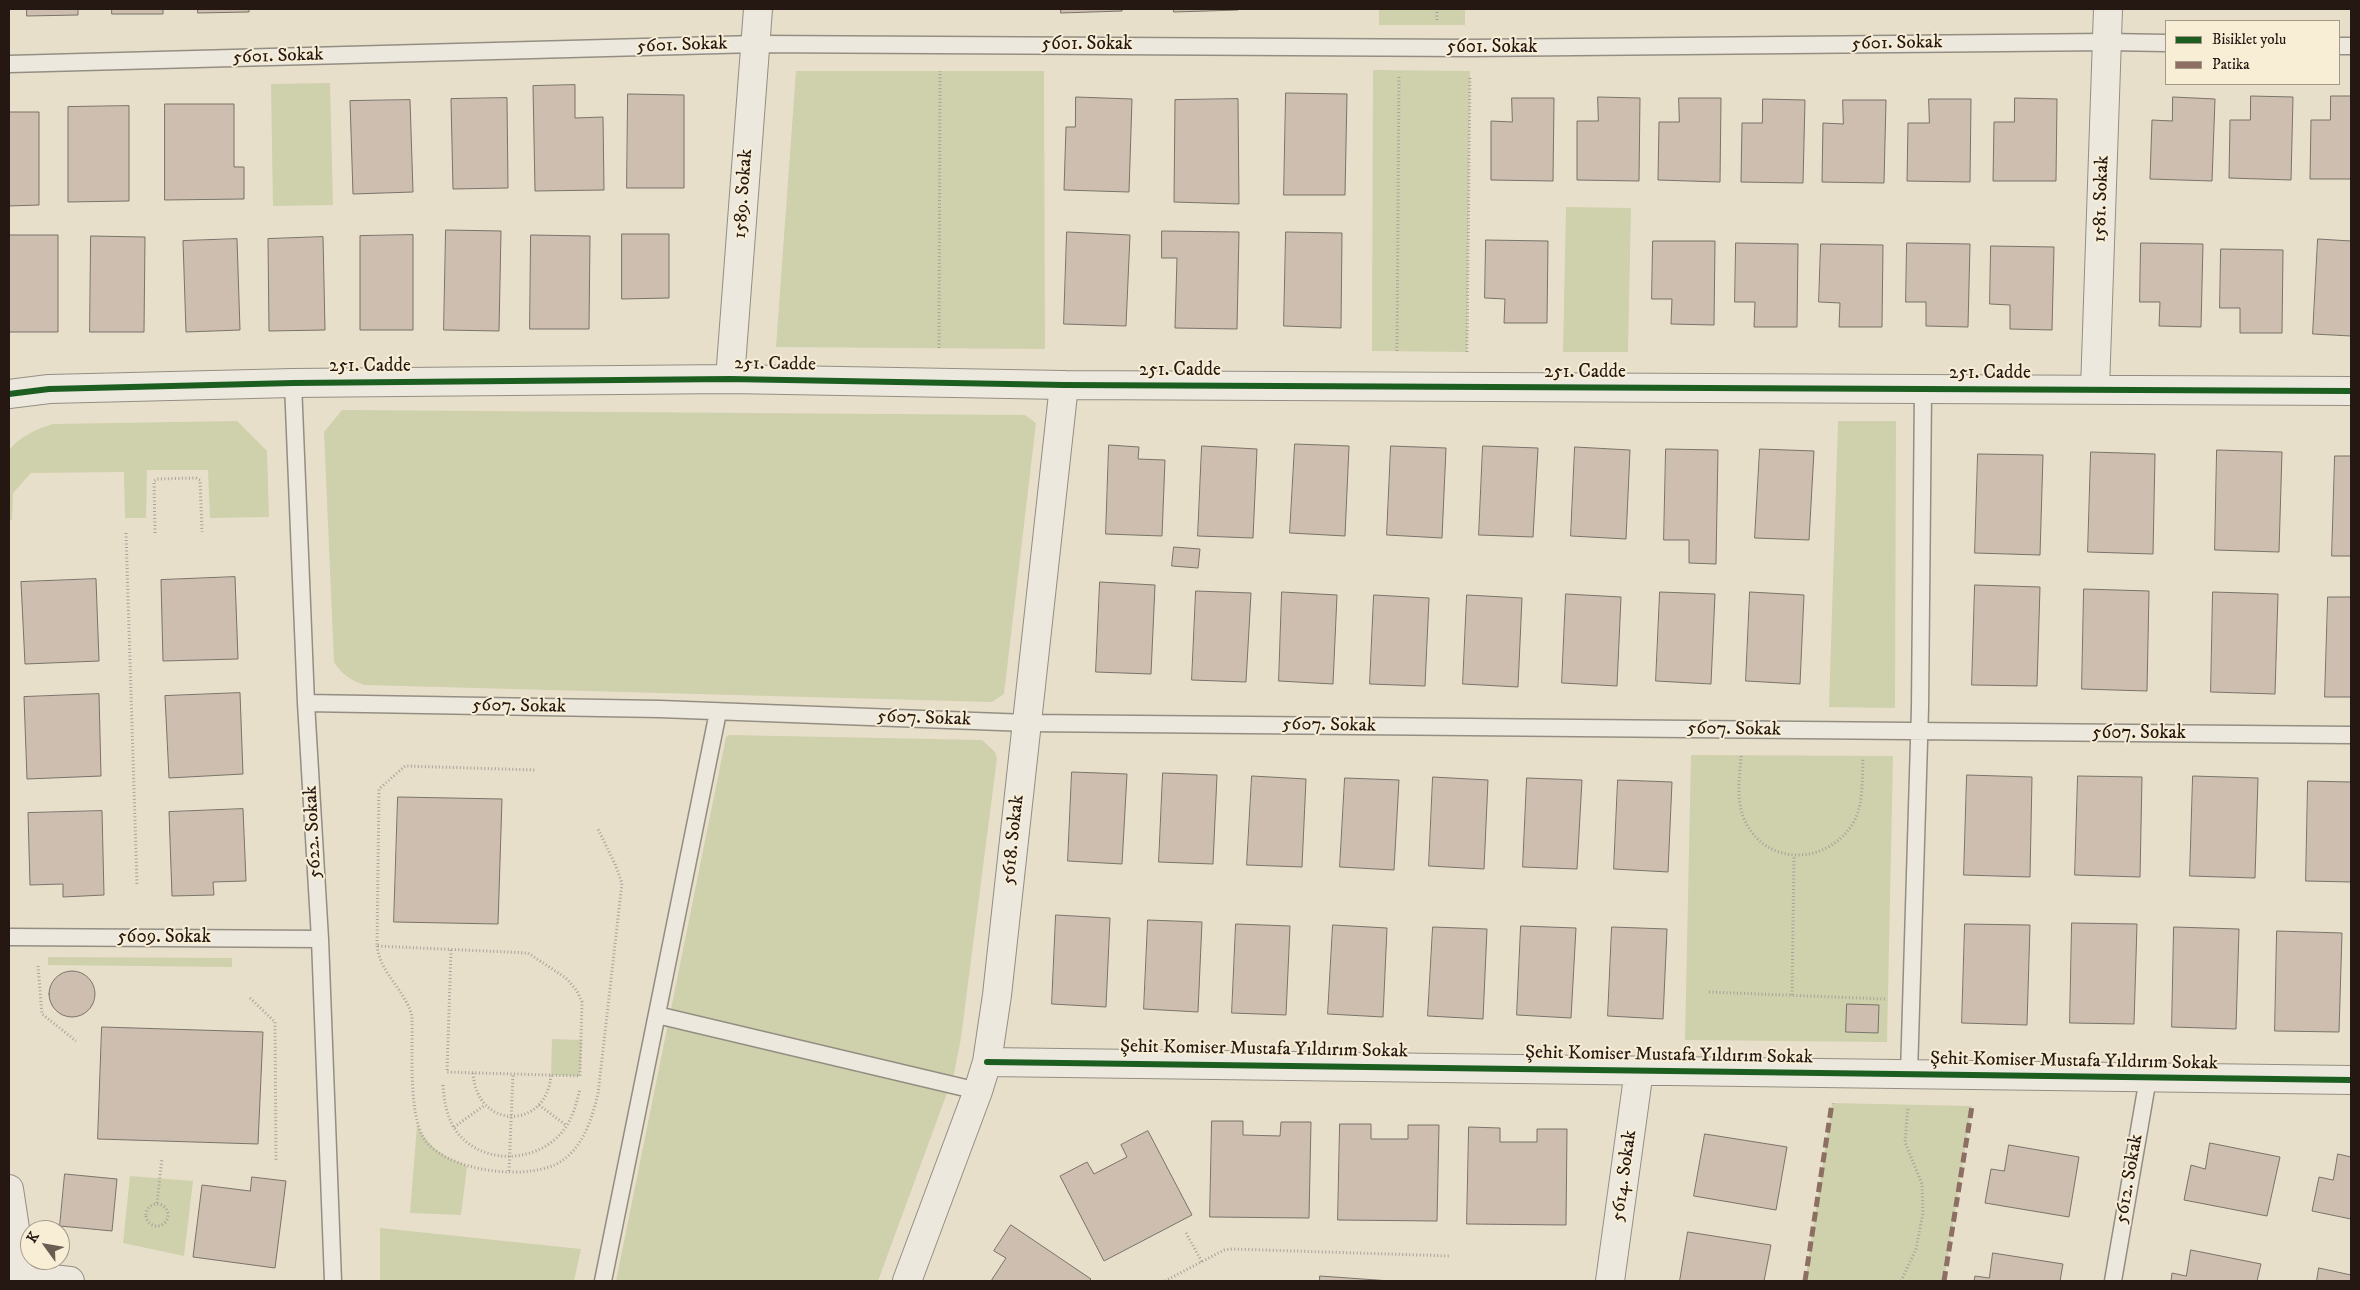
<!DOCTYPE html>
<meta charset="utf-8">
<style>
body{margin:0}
#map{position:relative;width:2360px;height:1290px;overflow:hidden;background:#e8dfcb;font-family:"IM FELL DW Pica",serif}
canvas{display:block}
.frame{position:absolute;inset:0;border:10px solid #251813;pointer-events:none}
.legend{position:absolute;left:2165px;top:20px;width:175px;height:65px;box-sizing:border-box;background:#f8edd5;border:1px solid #a49887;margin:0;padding:6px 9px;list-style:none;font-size:15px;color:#251813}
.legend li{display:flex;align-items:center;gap:10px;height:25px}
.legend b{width:25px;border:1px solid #a49887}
.north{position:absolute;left:20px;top:1220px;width:50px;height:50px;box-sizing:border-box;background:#f8edd5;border:1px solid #a49887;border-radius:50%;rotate:302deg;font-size:14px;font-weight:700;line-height:20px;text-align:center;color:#251813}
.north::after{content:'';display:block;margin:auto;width:18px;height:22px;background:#695e53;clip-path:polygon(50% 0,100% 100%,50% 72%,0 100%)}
</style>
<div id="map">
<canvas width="2360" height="1290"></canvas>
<div class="frame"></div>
<ul class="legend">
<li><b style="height:6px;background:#1b5e20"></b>Bisiklet yolu</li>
<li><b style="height:6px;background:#8d6e63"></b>Patika</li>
</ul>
<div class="north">K</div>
</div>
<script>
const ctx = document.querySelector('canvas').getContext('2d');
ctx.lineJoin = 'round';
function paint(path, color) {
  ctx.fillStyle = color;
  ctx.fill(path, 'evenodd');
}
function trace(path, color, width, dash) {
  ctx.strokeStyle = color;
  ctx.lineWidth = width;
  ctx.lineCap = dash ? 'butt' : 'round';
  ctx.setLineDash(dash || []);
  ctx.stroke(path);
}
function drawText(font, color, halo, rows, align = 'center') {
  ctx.font = font + ' "IM FELL DW Pica",serif';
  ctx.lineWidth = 4;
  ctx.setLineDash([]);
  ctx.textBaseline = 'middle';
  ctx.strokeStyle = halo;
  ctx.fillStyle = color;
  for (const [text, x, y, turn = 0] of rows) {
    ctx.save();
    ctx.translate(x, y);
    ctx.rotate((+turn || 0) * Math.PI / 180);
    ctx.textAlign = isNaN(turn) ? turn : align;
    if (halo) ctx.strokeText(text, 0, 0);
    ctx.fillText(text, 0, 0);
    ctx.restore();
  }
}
const green = new Path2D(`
 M1379,9H1465V25H1379Z
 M1373,70L1470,71L1467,352L1372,351Z
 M796,71H1044L1045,349L776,347Z
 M330,83L333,205L273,206L271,84Z
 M1566,207L1631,208L1628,352H1563Z
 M342,410L1025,415L1036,423L1004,694L992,702L365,685C352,681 341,674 334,662L324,432Z
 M237,421L267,451L269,517L210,518L208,470H147L146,518H125L124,472L31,473L13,493L12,520H9V450C21,436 36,429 53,424Z
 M1838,421H1896L1895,708L1829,707Z
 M729,735L982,740L995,752L997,758L961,1038L954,1074L878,1281H616L726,737Z
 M1691,755L1893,756L1887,1042L1685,1040Z
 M48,957L232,958V967L48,965Z
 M552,1039L582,1040L580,1076L551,1075Z
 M1832,1103L1972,1106L1944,1281H1805Z
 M417,1125C428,1147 444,1157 467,1166L461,1215L410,1213Z
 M130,1176L193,1181L184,1256L123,1243Z
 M380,1228L581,1249L574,1281H380Z`);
const building = new Path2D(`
 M27,9H78V15L27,16Z
 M112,9H163V14H112Z
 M198,9H249V12L198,13Z
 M1061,9H1122V11L1061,13Z
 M1174,9H1238V10L1174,12Z
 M575,85V118L603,117L604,190L535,191L533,86Z
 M1286,93L1347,94L1345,195H1284Z
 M628,94L684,95V188H627Z
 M2251,96L2293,97L2291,180L2229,178L2230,120H2250Z
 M2331,96H2351V179H2310L2311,120H2330Z
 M1076,97L1132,99L1129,192L1064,190L1066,127H1075Z
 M1598,97L1640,98L1639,181L1577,180V121H1598Z
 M2173,97L2215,99L2212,181L2150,179L2152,120L2172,121Z
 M507,98L508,188L453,189L451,99Z
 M1512,98H1554L1553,181L1491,180V121L1512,122Z
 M1679,98H1721L1720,182L1658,180L1659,122H1679Z
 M2015,98L2057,99L2056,181H1993L1994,122H2014Z
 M1238,99L1239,204L1174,202L1175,100Z
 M1763,99L1805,100L1803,183L1741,182L1742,123H1762Z
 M1929,99H1971L1970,182L1907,181L1908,123H1929Z
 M410,100L413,192L353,194L350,101Z
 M1843,100H1886L1884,183L1822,182L1823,123L1843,124Z
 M165,104H234V167H244V199L165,200Z
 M129,106V201L68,202V107Z
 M9,112H39V205L9,206Z
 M446,230L501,231L499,331L444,330Z
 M1162,231L1239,232L1237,329L1175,328L1177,258H1162Z
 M1067,232L1130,235L1126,326L1064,324Z
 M1286,232L1342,233L1341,328L1284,326Z
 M622,234H669V298L622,299Z
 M9,235H58V332H9Z
 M413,235V330H360V236Z
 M531,235L590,236L589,329H530Z
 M91,236L145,237L144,332H90Z
 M323,237L325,330L269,331L268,239Z
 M237,239L240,330L186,332L183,241Z
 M2318,239L2351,241V336L2313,334Z
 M1486,240L1548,241L1547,323H1504L1505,299L1485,298Z
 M1653,241H1715L1714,325L1671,324L1672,299H1652Z
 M1736,243L1798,244L1797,327H1754L1755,302H1735Z
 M1907,243L1970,244L1968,327L1926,326V302H1906Z
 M2141,243L2203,244L2201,327L2159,326L2160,302H2140Z
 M1821,244L1883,245L1882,327H1839L1840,303L1819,302Z
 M1991,246L2054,247L2052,330L2010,329V305L1990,304Z
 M2221,249L2283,250L2282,333H2240V308H2220Z
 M1295,444L1349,446L1345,536L1290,533Z
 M1109,445L1139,447L1138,459L1165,460L1162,536L1106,534Z
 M1202,446L1257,449L1253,538L1198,536Z
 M1391,446L1446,448L1442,538L1387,535Z
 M1483,446L1538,448L1533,537L1479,535Z
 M1575,447L1630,450L1626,539L1571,536Z
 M1666,449L1718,450L1716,564L1689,563V540H1664Z
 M1760,449L1814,451L1809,540L1755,538Z
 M2217,450L2282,452L2279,552L2215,550Z
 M2091,452L2155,454L2153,554L2088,552Z
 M1978,454L2043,455L2040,555L1975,553Z
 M2335,456H2351V556H2332Z
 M1174,547L1200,549L1198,568L1172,566Z
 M235,577L238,659L163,661L161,580Z
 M96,579L99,661L25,664L21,582Z
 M1100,582L1155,585L1151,674L1096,672Z
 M1975,585L2040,587L2037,686L1972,685Z
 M2084,589L2149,591L2147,691L2082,689Z
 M1196,591L1251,593L1246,682L1192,680Z
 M1282,592L1337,595L1333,684L1279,681Z
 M1660,592L1715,594L1711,684L1656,681Z
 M1750,592L1804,595L1800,684L1746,681Z
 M2213,592L2278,594L2275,694L2211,692Z
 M1566,594L1621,597L1617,686L1562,683Z
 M1374,595L1429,598L1425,686L1370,684Z
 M1467,595L1522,598L1518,687L1463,684Z
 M2328,597H2351V697H2325Z
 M240,693L243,774L169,778L165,696Z
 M99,694L101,776L27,779L24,697Z
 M1072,772L1127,774L1122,864L1068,861Z
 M1163,773L1217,775L1213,864L1159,862Z
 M1967,775L2032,777L2030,877L1964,875Z
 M1252,776L1306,779L1302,867L1247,865Z
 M2078,776L2142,777L2140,877L2075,875Z
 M2193,776L2258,778L2255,878L2190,876Z
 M1433,777L1488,780L1484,869L1429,866Z
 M1345,778L1399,780L1394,870L1340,867Z
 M1527,778L1582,780L1577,869L1523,867Z
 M1618,780L1672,782L1668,872L1614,869Z
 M2308,781L2351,782V882L2306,881Z
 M398,797L502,799L498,924L394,922Z
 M243,809L246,881L213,882L214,895L172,896L169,812Z
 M102,811L104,895L63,897V884L30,885L28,813Z
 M1056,915L1110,918L1106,1007L1052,1004Z
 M1148,920L1202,922L1198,1012L1144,1009Z
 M2072,923L2137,924L2134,1024L2070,1023Z
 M1236,924L1290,926L1286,1015L1232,1013Z
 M1965,924L2030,925L2027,1025L1962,1023Z
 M1333,925L1387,928L1383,1017L1328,1014Z
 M1521,926L1576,928L1571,1018L1517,1015Z
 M1433,927L1487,929L1483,1019L1428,1016Z
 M1612,927L1667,929L1663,1019L1608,1016Z
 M2174,927L2239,929L2236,1029L2172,1027Z
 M2277,931L2342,933L2339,1032L2275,1031Z
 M49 994a23 23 0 1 1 46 0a23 23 0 1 1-46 0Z
 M1847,1004L1879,1005L1878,1033L1846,1032Z
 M102,1027L263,1032L258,1144L98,1139Z
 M1212,1121H1243V1135L1280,1136L1281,1122H1311L1309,1218L1210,1217Z
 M1340,1124H1371V1139H1408V1125H1439L1437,1221L1338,1220Z
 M1469,1127L1500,1128V1142H1537V1129H1567L1566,1225L1467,1224Z
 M1148,1131L1192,1215L1104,1261L1060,1176L1087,1162L1094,1174L1127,1157L1121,1145Z
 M1705,1134L1787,1147L1776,1210L1694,1196Z
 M2210,1143L2280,1157L2267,1216L2184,1200L2191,1165L2205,1169Z
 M2009,1145L2079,1157L2069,1217L1985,1203L1991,1169L2004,1171Z
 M2338,1154L2351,1157V1219L2312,1211L2319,1177L2333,1180Z
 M65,1174L117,1179L112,1231L60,1226Z
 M252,1177L286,1181L275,1268L193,1257L202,1185L250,1191Z
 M1011,1225L1091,1279L1089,1281H991L1006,1258L994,1251Z
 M1688,1232L1771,1245L1764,1281H1680Z
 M2191,1250L2261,1264L2257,1281H2171L2172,1273L2186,1276Z
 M1993,1253L2063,1264L2060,1281H1974L1975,1276L1989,1278Z
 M2319,1268L2351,1275V1281H2317Z
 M1320,1276L1391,1281H1320Z`);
const path = new Path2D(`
 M1437,20V9
 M939,348L940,71
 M1397,351L1399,76
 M1467,352L1470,76
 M126,533L137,885
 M155,533L154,481L157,479L196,478L200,480L202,532
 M1741,756C1740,775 1736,798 1743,816C1762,866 1824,867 1852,825C1864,806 1862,779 1863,758
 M377,946C380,973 405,990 412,1016C413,1049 408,1109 423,1137C443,1172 532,1183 563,1160C584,1145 592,1118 598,1094L622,883L615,864L598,829
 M451,950L447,1072L580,1076L582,1002L577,991L566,978L528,953L377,946L379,789L405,766L536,770
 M38,966L42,1014L76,1041
 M1709,992L1885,999
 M1792,995L1794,855
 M250,998L275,1022L276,1162
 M473,1073C477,1131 547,1130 551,1075
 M443,1085C444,1100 446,1113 453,1126C477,1168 543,1165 567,1125C574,1114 577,1101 580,1089
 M539,1105L567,1126
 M454,1127L485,1105
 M509,1171L513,1074
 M157,1203L162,1158
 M146 1215a11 11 0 1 1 22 0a11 11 0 1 1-22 0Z
 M1186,1233L1202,1262
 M1165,1281L1224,1250L1232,1249L1451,1256
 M1901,1281L1916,1249L1923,1213L1922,1184L1905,1142L1908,1107`);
const service = new Path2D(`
 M2339,46H2351
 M9,64L756,44L1470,48L2107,42L2166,43
 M293,383L306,703L320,939L333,1281
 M306,703L660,709L1027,723L2351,735
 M9,937L320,939
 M657,1015L978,1091
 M1909,1074L1920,708L1923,390
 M603,1281L718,712
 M2113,1281L2148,1078`);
const minor = new Path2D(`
 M730,379L758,9
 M2095,389L2108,9
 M9,394L49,389L293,383L730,379L1064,385L2351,391
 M987,1062L2351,1080
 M9,1189L22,1274
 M9,1274L70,1281
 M907,1281L978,1091L987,1062L997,995L1064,385
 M1610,1281L1639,1070`);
const quiet = new Path2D(`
 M1805,1281L1832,1103
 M1944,1281L1972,1106`);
const cycleway = new Path2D(`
 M9,394L49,389L293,383L730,379L1064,385L2351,391
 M987,1062L2351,1080`);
const streetNames = [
 ["5601. Sokak",1897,44,-1],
 ["5601. Sokak",1087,45],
 ["5601. Sokak",682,46,-2],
 ["5601. Sokak",1492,48],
 ["5601. Sokak",278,57,-2],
 ["1589. Sokak",744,194,-86],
 ["1581. Sokak",2102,199,-88],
 ["251. Cadde",775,365,1],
 ["251. Cadde",370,367],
 ["251. Cadde",1180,371],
 ["251. Cadde",1585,373],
 ["251. Cadde",1990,374],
 ["5607. Sokak",519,707,1],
 ["5607. Sokak",924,719,2],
 ["5607. Sokak",1329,726,1],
 ["5607. Sokak",1734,730,1],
 ["5607. Sokak",2139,734],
 ["5622. Sokak",314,832,-93],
 ["5618. Sokak",1014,840,-84],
 ["5609. Sokak",164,938],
 ["Şehit Komiser Mustafa Yıldırım Sokak",1264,1050,1],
 ["Şehit Komiser Mustafa Yıldırım Sokak",1669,1056,1],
 ["Şehit Komiser Mustafa Yıldırım Sokak",2074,1062,1],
 ["5614. Sokak",1625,1176,-82],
 ["5612. Sokak",2130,1179,-80]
];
paint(green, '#cfd0ac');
paint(building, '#cdbeaf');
trace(building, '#797369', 1);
trace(service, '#948e82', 19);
trace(minor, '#948e82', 30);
trace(path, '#a7a199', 3, [1, 2.5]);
trace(service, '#ece8dd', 16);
trace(minor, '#ece8dd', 28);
trace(quiet, '#8d6e63', 5, [10, 5]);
trace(cycleway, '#1b5e20', 6);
drawText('19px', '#251813', '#f8edd5', streetNames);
</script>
